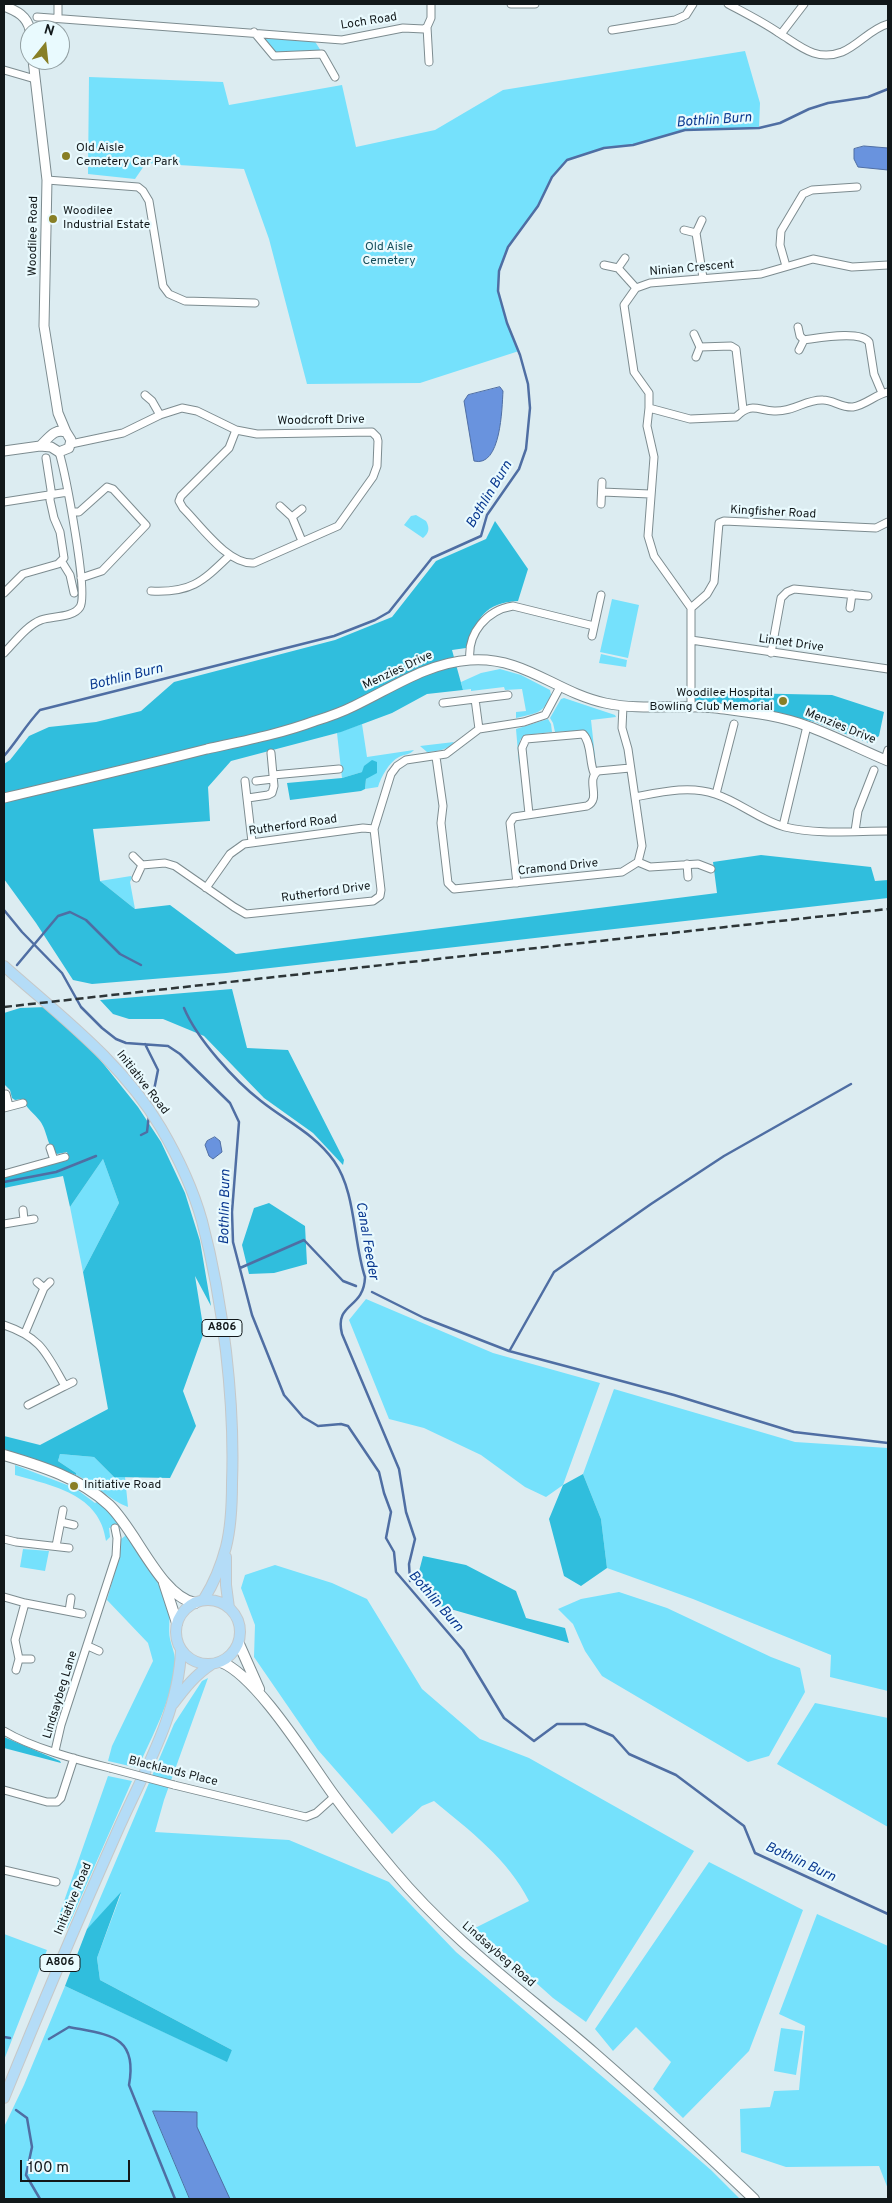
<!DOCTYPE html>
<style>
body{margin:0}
#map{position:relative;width:892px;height:2203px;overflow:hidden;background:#dcecf1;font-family:Overpass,sans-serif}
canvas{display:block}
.frame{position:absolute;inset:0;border:5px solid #12181a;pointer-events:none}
.north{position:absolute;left:20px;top:20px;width:50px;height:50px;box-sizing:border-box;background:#e9fafe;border:1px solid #93a0a3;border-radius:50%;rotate:16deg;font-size:14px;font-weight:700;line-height:20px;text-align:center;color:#12181a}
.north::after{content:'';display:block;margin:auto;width:18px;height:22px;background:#887f26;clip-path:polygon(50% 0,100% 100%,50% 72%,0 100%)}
.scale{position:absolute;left:20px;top:2160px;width:110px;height:22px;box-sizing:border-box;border:2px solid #12181a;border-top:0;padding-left:6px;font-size:15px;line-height:18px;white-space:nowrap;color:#12181a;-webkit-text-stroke:4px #e9fafe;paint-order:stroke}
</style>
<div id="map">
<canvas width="892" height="2203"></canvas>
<div class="frame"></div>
<div class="north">N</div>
<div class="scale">100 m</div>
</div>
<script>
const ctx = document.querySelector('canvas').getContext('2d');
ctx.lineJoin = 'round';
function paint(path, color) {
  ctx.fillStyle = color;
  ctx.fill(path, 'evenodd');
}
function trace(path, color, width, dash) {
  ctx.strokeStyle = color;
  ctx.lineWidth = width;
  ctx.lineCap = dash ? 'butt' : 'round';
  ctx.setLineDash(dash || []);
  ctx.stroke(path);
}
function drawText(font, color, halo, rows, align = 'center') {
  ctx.font = font + ' Overpass,sans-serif';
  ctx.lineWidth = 4.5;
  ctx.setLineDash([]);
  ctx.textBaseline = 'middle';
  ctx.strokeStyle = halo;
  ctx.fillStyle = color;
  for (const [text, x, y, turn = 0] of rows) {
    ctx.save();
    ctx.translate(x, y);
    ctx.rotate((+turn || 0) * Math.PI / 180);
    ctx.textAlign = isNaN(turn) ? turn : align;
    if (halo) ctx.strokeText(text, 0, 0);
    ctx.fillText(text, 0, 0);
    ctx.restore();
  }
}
const green = new Path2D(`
 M261,36L314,40L321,51L276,54Z
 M745,51L760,103L759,128L685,130L633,145L604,148L567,160L552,177L538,206L508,247L499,271L498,291L507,323L519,351L420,383L307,384L269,239L244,169L146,163L135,179L88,174L89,77L223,82L229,105L342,85L356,147L435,130L503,90Z
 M416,515L426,521C430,528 429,533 423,538L404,525L411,516Z
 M612,599L639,605L628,658L600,652Z
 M601,654L627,660L626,667L599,663Z
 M500,669L521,675L550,690L551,695C543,715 535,713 516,718V712L526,711L522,689L505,690L504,687L471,691V689L463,690L461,682L481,673Z
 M564,698L615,715L616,717L591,720L596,766L594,764C589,730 588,729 555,732L553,723L550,718L561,699Z
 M548,719L551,724L552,732L526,735L520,740L519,764L516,729Z
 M362,724L367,757L414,750C410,755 405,754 399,757C389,762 381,777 378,787L365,789L366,779L373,773L362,772L342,778L337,733Z
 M454,742C447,751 436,751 427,752L420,746Z
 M131,876L132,878L130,882L135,909L100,881Z
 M103,1159L119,1203L83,1272L70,1207Z
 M366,1299L493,1353L600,1383L563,1485L546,1497L525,1487L481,1455L424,1428L389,1419L349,1320Z
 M614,1389L795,1442L888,1448V1691L830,1677L831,1655L693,1599L607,1568L601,1519L583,1474Z
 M60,1454L94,1457L114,1477H125L128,1507C109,1500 95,1483 76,1475V1473L58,1461Z
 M15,1465L75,1488L95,1503L99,1501C126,1525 158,1574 168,1609C171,1618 168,1629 170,1639C172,1648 176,1655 175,1665C172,1700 152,1736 138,1768L108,1761L112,1746L153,1661L148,1643L107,1600L119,1557L121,1539L125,1536L124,1531L117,1526L109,1528L110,1537L106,1541C100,1494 53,1486 15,1475Z
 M23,1549L49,1551L45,1571L20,1567Z
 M275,1565L332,1583L367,1599L422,1689L480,1739L529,1758L694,1851L586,2022L553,1998L475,1928L529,1901C508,1859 469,1830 434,1801L422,1806L392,1834L318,1750L254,1657L255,1625L241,1588L245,1575Z
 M619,1592L667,1608L771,1657L800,1668L805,1692L769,1756L748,1762L602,1676L585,1651L573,1624L558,1609L581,1599Z
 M208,1678L164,1800L155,1832L289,1840L389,1882L456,1952L652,2119L711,2170L740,2199H4V2127L24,2085L65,1986L226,2061L232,2050L100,1980L97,1958L121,1894L87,1929L174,1724L202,1681Z
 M815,1703L888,1718V1827L777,1764Z
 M108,1776L132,1781L67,1929L56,1924Z
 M709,1862L803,1910L749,2051L683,2118L653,2089L671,2062L636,2027L613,2051L595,2029Z
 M817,1914L888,1946V2189L879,2166L786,2167L741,2152L740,2109L770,2107L774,2091L799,2090L805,2026L779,2014Z
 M4,1934L47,1950L4,2060Z
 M781,2028L803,2031L796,2075L774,2071Z`);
const forest = new Path2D(`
 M495,521L528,569L518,601C484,603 478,618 466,648L452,650L463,690L427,694L392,713L341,732L231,761L208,787L210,821L93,829L100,881L135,909L170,905L236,954L717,893L713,862L761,855L871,867L875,881L888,880V898L226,973L92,984L73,980L36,923L4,879V764L10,760L29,736L49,727L96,722L141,711L174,682L335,640L392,617L436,561L486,539Z
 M694,692L832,695L884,712L879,736L869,743L815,722L774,712L694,705Z
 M372,760L377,762V773L366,779L365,789L361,791L290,800L287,783L342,778L362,772L364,766Z
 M232,989L247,1048L288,1050L344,1160L343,1165L313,1133L264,1098L204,1036L163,1019H129L113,1014L100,1000Z
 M46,1007L94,1052L138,1107L161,1142L185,1193L200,1241L211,1306L195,1276L204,1332L183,1391L196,1426L170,1478L114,1477L94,1457L60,1454L58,1461L76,1473V1475L4,1449V1436L40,1445L108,1409L83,1272L119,1203L103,1159L70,1207L63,1176L4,1188V1178L69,1159L67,1152L57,1154C46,1145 48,1132 40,1121C34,1113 26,1108 22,1099L15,1100L12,1098L10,1090L4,1084V1013L20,1008Z
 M269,1203L305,1226L307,1264L274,1273L249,1274L242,1245L254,1208Z
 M583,1474L601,1519L607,1568L581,1586L564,1576L549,1519L563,1485Z
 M423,1556L466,1565L516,1591L526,1618L565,1628L569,1643L433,1604L417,1579Z
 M4,1737L60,1761L61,1763L4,1748Z
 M121,1892L97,1958L100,1980L232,2050L227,2062L65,1986L87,1929Z`);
const water = new Path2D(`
 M864,146L888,148V170L858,167L854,159V149Z
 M500,387L503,391C502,408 501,468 474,461L464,401L468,395Z
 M215,1137L220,1141L222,1152L213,1159L209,1156L205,1145L207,1141Z
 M153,2111L197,2112V2127L230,2199H190Z`);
const stream = new Path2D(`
 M4,756C17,741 26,725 40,710L334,636L375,620L389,612L432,558L481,536L487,515L519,469L526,449L530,408L528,384L520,355L507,323L498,291L499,271L508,247L538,206L552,177L567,160L604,148L633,145L685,130L759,128L780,123L809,109L828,103L868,97L888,89
 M4,910L22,932L62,973L81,1007L102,1028L116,1039L126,1043L168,1046L180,1054L230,1103L239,1122L232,1212L233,1242L252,1315L284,1395L303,1417L318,1426L341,1424L348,1426L379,1472L384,1493L391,1512L386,1538L394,1552L396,1572L463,1650L504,1718L534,1741L557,1724H585L613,1736L629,1754L676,1775L744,1826L755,1853L888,1914
 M17,965L58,916L70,912L86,920L120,954L141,965
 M184,1008C197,1039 235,1081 261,1101C286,1121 315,1134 334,1161C356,1192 353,1241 365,1277C364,1310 334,1302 342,1334L399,1469L406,1512L415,1539L409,1564L410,1581
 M145,1044L158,1070L151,1105
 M141,1135L147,1132L149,1115
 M4,1182L56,1172L96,1156
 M240,1268L304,1240L343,1281L356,1286
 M372,1292L424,1318L509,1351L674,1395L794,1432L888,1443
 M510,1350L554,1272L651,1204L724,1156L851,1084
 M4,2037L10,2038
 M49,2039L69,2027C109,2035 138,2035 129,2085L175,2199
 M16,2110L27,2118L32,2147L26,2175L40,2199`);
const minor = new Path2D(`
 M58,4V17
 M511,4H535
 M728,4C745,13 763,22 779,33C800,46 816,62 842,52C859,45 870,29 888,24
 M37,17L342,40L403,28L424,29L427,27
 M612,30L675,20L686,15L693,4
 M254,32L274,56L322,54L335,77
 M781,34L804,4
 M429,62L427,27L431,18V4
 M4,70L35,79
 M47,180L138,187L143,191L149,201L163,286L169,294L185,301L255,303
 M702,220L696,233L703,278
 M684,230L696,233
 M604,265L618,268L636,288
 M786,266L780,245L781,231L803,194L812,190L857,187
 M618,268L625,258
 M798,327L800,336L804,340C819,338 860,330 869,342L874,374L882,393
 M694,334L700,347L731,346L736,349L743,409
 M799,350L804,340
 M696,357L700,347
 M145,395L152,401L160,415
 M649,408L690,419L736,417C751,402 757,410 774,411C794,412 806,399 823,400C833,400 842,408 853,407C866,405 876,394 888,392
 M236,430L257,434L372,432L377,437L378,441L377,466L373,477L338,526L254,563C228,565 201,526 183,508L179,501L181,496L229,448Z
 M71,444L123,433L160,415L182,408L197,411L236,430
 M602,492L650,494
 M4,502L68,492
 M601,504L602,482
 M280,506L292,517L302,541
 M72,512H79L107,487L113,489L146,525L102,571L81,578
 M292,517L302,509
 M62,562L70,575L74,593
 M151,591C191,593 202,582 229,556
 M4,593L23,574L58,564L64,558L60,532L54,518L50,500L51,490L46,458
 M691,608L707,594L714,582L719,523L724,521L876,528L888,522
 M850,608L852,594
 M592,636L601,595
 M691,640L888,669
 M4,653C15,642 26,626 41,620C52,616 73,618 80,607C89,594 65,472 59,452
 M771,653L781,598L787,592L794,589L868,596
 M470,660C467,633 487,610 513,606L594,626
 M475,699L508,695
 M443,703L475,699L479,729
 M691,707V608L654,556L648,536L654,457L647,426L649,408V393L634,372L624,305L636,288L650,283L761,274L813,259L852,267L888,265
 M436,757L443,806L441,823L448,883L454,889L622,872L638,862L642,846L628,749L622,728L623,706
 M885,760L888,750
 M273,775L339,769
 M245,781L252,842
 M256,781L273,779
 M716,794L734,724
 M635,797C661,792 690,785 715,794C740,802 759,820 785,827C817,835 855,831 888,831
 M248,798L268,795L272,793L274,786L271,753
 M529,814L522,748L526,739L583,734C592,743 589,762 594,773
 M783,826L807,726
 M855,831L858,811L874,770
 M133,856L142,865L136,878
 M638,862L650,867L698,864L711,869
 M687,864L688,877
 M142,865L165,863L175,866L234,907L246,914L373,901L380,896L381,890L374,829L391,774L397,766L406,760L446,754L479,729L524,722L545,715L560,687
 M517,883L510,823L514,817L587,806C602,799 585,780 598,771L630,768
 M206,888L230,854L244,844L363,828L374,829
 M6,1094L9,1106
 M4,1108L23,1103
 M50,1148L54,1160
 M4,1174L65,1157
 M23,1210L24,1220
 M4,1224L34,1219
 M37,1282L44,1288
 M4,1325C42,1338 46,1353 65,1386L28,1405
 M25,1333L44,1288L50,1282
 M65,1386L73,1382
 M61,1522L74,1525
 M4,1539L16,1542L69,1548
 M56,1546L63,1510
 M4,1597L25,1603L82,1614
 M69,1611L71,1598
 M88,1646L99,1651
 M19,1659H31
 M16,1670L19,1659L15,1640L25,1603
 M4,1731C32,1748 78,1760 110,1768
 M55,1751L61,1725L116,1556L117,1538L115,1528
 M174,1785L306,1817L316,1813L335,1796
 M4,1790L47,1802H57L61,1798L74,1758
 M4,1870L56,1882`);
const tertiary = new Path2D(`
 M4,6C17,11 27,16 30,30
 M33,60L47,180L44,326L58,413L66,432
 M4,451L40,446L51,447L59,452L69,448L71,440L66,432C54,428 49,438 40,446
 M4,798C72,782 140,766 207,749C243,741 280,734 315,721C328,717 342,712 354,706C392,688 427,663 470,660C524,656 555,692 605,703C642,711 679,704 716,708C746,712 778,715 807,726C835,736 861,750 888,761`);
const secondary = new Path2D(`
 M4,1455C41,1466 80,1478 109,1505C136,1530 160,1596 195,1603
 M164,1583L177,1623
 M239,1644L259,1689
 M221,1662C257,1676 309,1761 333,1794C352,1820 372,1845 393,1870C451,1940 525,1993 593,2052C648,2100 702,2149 754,2199`);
const primary = new Path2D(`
 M4,966C60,1016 122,1062 161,1128C178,1157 193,1189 202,1221C223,1300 235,1402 232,1483C232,1504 231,1527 226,1547C221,1566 214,1583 204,1599
 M226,1557V1585L229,1608
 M176 1632a32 32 0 1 1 64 0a32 32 0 1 1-64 0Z
 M173,1704C185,1688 195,1675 212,1664
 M4,2098C40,2009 78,1920 117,1832C142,1775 179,1714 181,1650`);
const rail = new Path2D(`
 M4,1007L888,909`);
const minorBridge = new Path2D(`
 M110,1768L174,1785`);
const markers = [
 [66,156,5,"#887f26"],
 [53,219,5,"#887f26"],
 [783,701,5,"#887f26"],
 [74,1486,5,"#887f26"]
];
const shields = [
 [222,1328,40],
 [60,1963,40]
];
const shieldNames = [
 ["A806",222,1328],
 ["A806",60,1963]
];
const streetNames = [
 ["Loch Road",369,22,-9],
 ["Woodilee Road",34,236,-89],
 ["Ninian Crescent",692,269,-5],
 ["Woodcroft Drive",321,421,-1],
 ["Kingfisher Road",773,513,3],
 ["Linnet Drive",791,644,8],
 ["Menzies Drive",398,671,-25],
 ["Menzies Drive",840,727,22],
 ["Rutherford Road",293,826,-8],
 ["Cramond Drive",558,868,-6],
 ["Rutherford Drive",326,893,-8],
 ["Initiative Road",142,1083,52],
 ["Lindsaybeg Lane",61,1695,-73],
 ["Blacklands Place",173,1772,14],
 ["Initiative Road",74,1899,-67],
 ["Lindsaybeg Road",498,1955,41]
];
const poiNames = [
 ["Old Aisle",76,149],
 ["Cemetery Car Park",76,163],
 ["Woodilee",63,212],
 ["Industrial Estate",63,226],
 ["Woodilee Hospital",773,694,"right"],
 ["Bowling Club Memorial",773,708,"right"],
 ["Initiative Road",84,1486]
];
const parkNames = [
 ["Old Aisle",389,248],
 ["Cemetery",389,262]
];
const waterNames = [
 ["Bothlin Burn",714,121,-4],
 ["Bothlin Burn",490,495,-59],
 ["Bothlin Burn",126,678,-14],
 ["Bothlin Burn",226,1207,-89],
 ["Canal Feeder",366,1241,80],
 ["Bothlin Burn",435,1602,49],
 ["Bothlin Burn",800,1863,25]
];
paint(green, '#75e1fc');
paint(forest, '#30bedd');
paint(water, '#6993de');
trace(water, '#4f6ea3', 1);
trace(stream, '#4f6ea3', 2.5);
trace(minor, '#7d8c90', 9);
trace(tertiary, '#7d8c90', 11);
trace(secondary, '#7d8c90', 12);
trace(primary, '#c6c8c8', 12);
trace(minor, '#fff', 7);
trace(tertiary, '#fff', 9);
trace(secondary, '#fff', 10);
trace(primary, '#b4dcf7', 10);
trace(rail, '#2d3537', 2.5, [8, 4]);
trace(minorBridge, '#7d8c90', 9, []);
trace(minorBridge, '#fff', 7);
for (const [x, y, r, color] of markers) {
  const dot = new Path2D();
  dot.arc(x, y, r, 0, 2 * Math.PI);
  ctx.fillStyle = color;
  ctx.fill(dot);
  trace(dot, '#e9fafe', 2);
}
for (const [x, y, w] of shields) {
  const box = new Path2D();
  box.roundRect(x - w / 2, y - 8.5, w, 17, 4);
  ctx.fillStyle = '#e9fafe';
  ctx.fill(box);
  trace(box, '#12181a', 1);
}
drawText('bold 11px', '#12181a', null, shieldNames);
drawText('12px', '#12181a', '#e9fafe', streetNames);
drawText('12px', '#12181a', '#e9fafe', poiNames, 'left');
drawText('12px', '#154e5b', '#e9fafe', parkNames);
drawText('italic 14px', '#0a3990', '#e9fafe', waterNames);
</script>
